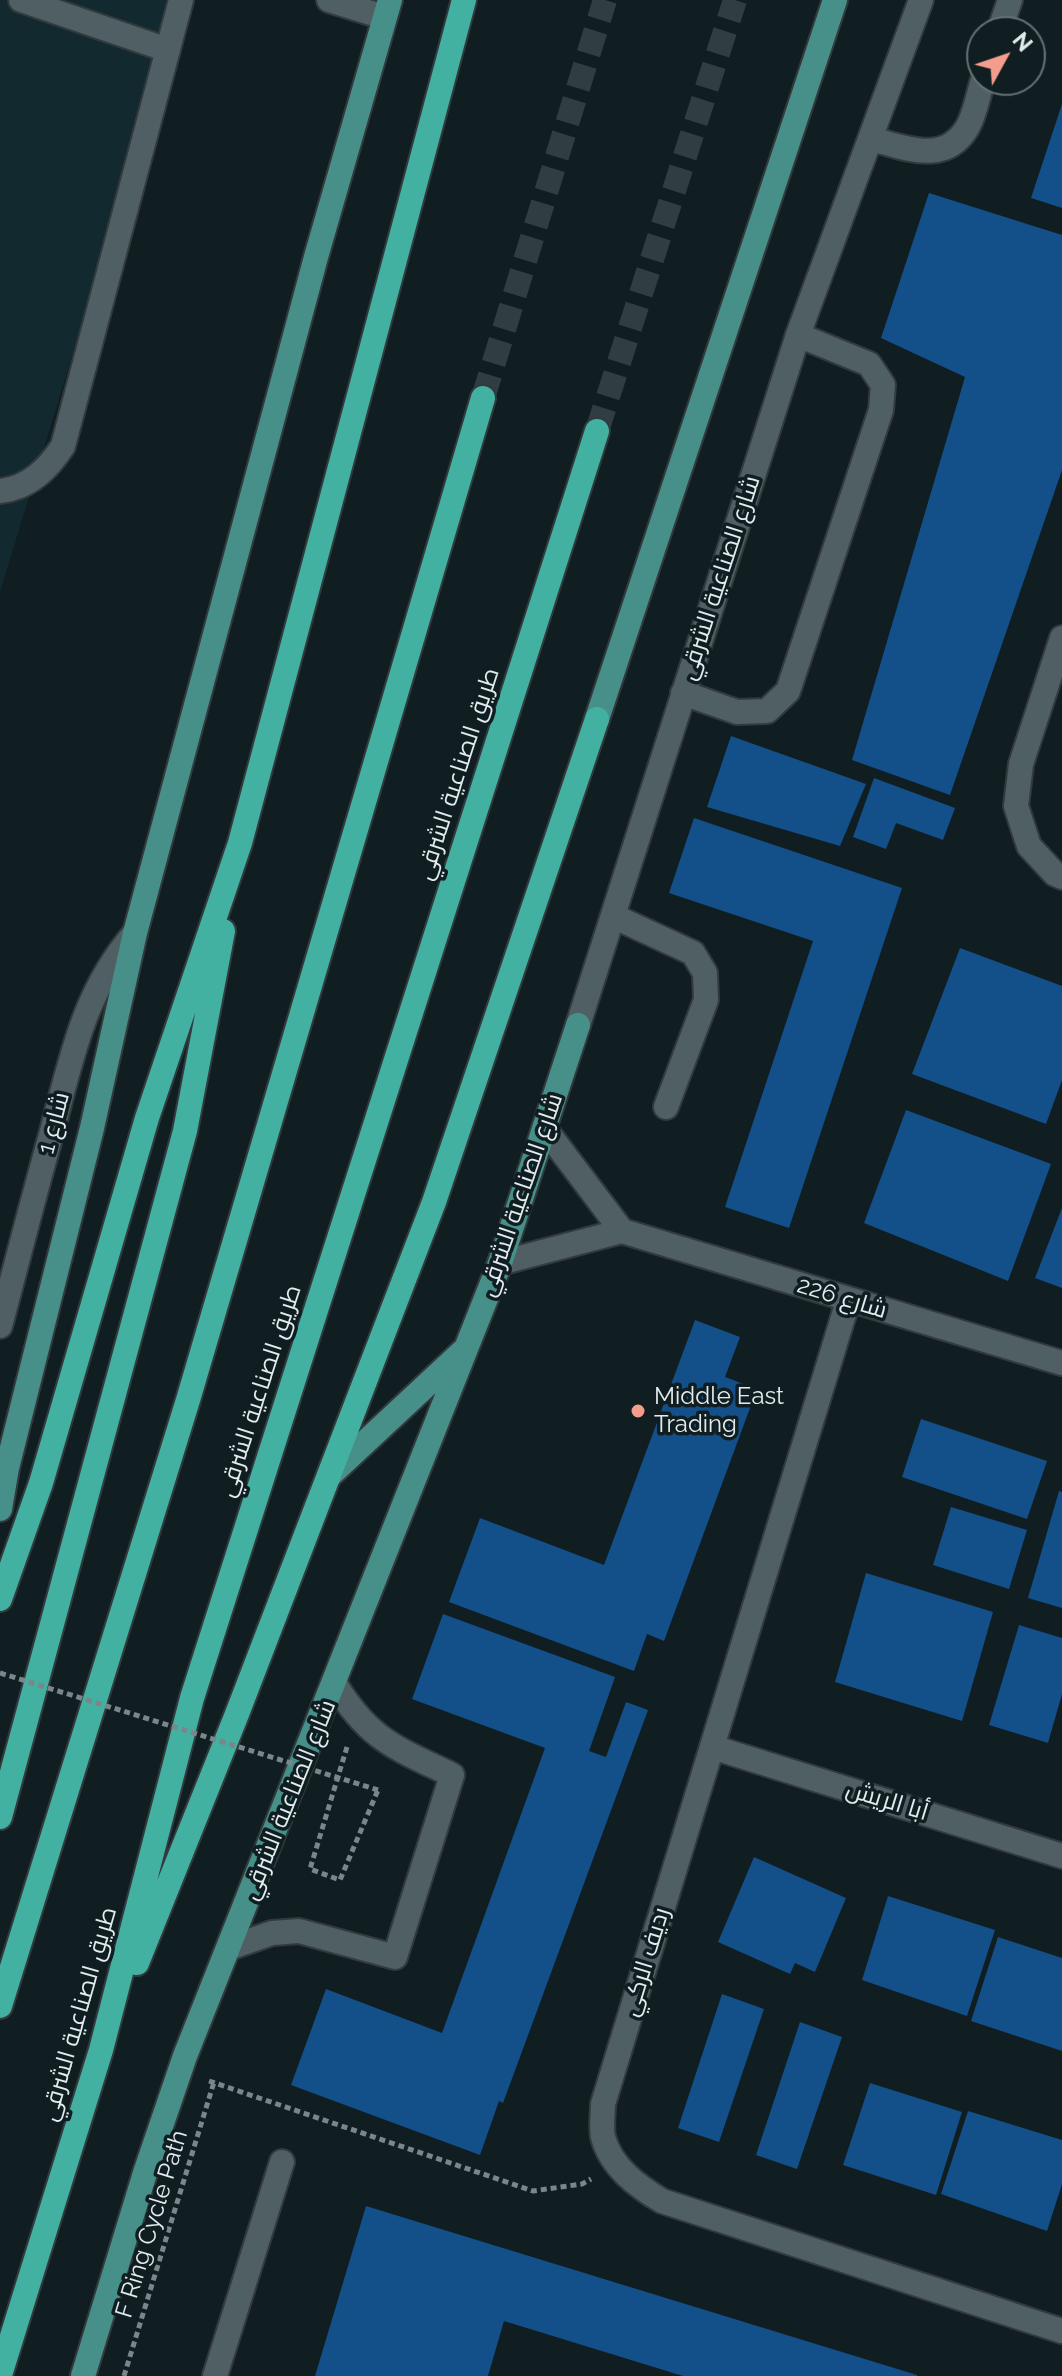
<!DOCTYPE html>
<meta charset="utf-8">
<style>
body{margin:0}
#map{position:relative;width:1062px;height:2376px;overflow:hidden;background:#101e22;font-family:Raleway,sans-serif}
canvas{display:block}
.north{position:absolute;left:966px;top:16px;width:80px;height:80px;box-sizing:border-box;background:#101e22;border:2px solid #647074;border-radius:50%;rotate:50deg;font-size:22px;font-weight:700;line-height:32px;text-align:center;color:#e2ebee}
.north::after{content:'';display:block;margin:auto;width:28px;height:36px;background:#f59d8d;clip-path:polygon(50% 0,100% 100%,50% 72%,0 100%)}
</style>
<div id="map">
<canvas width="1062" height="2376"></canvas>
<div class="north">N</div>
</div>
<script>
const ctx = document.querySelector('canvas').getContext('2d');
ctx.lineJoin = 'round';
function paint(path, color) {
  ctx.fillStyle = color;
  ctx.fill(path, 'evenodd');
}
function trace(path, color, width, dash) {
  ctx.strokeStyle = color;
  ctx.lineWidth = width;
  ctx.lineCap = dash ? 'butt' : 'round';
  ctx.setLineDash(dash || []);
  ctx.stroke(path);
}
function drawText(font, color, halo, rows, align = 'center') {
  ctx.font = font + ' Raleway,Cairo,sans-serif';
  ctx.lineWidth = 7;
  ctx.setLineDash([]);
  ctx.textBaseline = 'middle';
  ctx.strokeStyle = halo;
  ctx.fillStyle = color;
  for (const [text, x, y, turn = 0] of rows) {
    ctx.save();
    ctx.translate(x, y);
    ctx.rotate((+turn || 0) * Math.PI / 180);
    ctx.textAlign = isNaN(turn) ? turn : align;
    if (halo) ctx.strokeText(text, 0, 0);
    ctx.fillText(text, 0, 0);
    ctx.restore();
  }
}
const built = new Path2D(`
 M0,0H181L0,592Z`);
const building = new Path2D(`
 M1062,104V208L1031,198Z
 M929,193L1062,235V470L950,795L852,760L965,377L881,338Z
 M731,736L866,784L840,846L707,807Z
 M874,778L955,808L943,840L896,823L886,849L853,837Z
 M694,818L902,888L789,1228L725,1207L813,941L669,893Z
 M960,948L1062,986V1080L1046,1124L912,1074Z
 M906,1110L1051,1164L1008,1281L864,1223Z
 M1062,1208V1288L1035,1278Z
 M695,1320L740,1337L725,1377L757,1389L664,1641L647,1634L634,1671L449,1602L480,1518L604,1565Z
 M921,1419L1047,1461L1027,1519L902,1477Z
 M1059,1491L1062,1492V1608L1028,1598Z
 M951,1507L1027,1530L1009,1589L933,1565Z
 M866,1573L993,1612L962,1721L835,1682Z
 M443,1614L615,1677L589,1751L606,1757L626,1702L648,1710L503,2103L499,2101L480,2155L291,2085L326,1989L442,2033L545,1748L412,1699Z
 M1019,1625L1062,1638V1694L1048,1743L989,1725Z
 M754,1857L846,1898L815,1972L795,1963L790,1974L718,1942Z
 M888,1896L995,1930L967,2016L862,1980Z
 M998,1937L1062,1958V2051L971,2021Z
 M722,1994L764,2009L719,2142L678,2128Z
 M800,2022L842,2037L797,2169L756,2155Z
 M870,2083L962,2112L936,2195L843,2165Z
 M968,2111L1062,2140V2184L1047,2231L941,2194Z
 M366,2206L917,2375V2376H683L504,2321L488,2376H315Z`);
const highwayTunnel = new Path2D(`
 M483,398L605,0
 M597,431L735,0`);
const path = new Path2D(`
 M347,1747L310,1869L340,1880L378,1790
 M209,2081L533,2191L582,2184L591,2179
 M124,2376L214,2082`);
const minor = new Path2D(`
 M21,0L168,50
 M329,0L384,17
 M999,32L1010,0
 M871,139C904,147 944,166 967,128C975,115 978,95 983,80
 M0,491C29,488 48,469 63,446L181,0
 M1062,638L1021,764L1016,806L1029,846L1055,874L1062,877
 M683,693L737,712L767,711L788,691L881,410L883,385L869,364L798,335
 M613,916L693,953L705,973L706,1000L666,1107
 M578,1025L798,335L921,0
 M545,1129L622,1231
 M500,1263L622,1231L1062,1363
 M848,1301L603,2104C603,2114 601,2127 603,2137C611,2167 637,2186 662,2201L1062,2331
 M0,1326C17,1262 33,1199 51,1135C71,1061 83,992 135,933
 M712,1747L1062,1856
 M229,1948L272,1933L299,1931L395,1957L452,1775C396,1748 369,1740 335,1684
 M215,2376L282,2162`);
const major = new Path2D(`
 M597,719L835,0
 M329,1476L462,1352
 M0,1509L7,1468L92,1128L135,933L316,257L390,0
 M83,2376L145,2173L185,2056L500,1263L578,1025`);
const highway = new Path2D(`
 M0,1599L41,1483L147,1118L240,843L464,0
 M0,1817L185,1131L223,931
 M137,1963L237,1714L434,1202L597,719
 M0,2006L188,1400L483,398
 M0,2375L101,2050L192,1698L597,431`);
const pathBridge = new Path2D(`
 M0,1673L378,1790`);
const markers = [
 [638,1411,8,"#f59d8d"]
];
const streetNames = [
 ["شارع الصناعية الشرقي",720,578,-72],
 ["طريق الصناعية الشرقي",458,774,-72],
 ["شارع 1",54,1123,-75],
 ["شارع الصناعية الشرقي",521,1195,-71],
 ["شارع 226",842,1298,17],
 ["طريق الصناعية الشرقي",260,1391,-72],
 ["شارع الصناعية الشرقي",289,1800,-68],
 ["أبا الريش",887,1801,17],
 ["رديف الركي",646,1962,-73],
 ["طريق الصناعية الشرقي",79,2014,-74],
 ["F Ring Cycle Path",152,2224,-73]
];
const poiNames = [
 ["Middle East",654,1397],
 ["Trading",654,1425]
];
paint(built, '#12292f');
paint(building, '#134f89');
trace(highwayTunnel, '#303d41', 24, [24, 12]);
trace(minor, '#323a3d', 28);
trace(major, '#323a3d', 28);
trace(highway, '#323a3d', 28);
trace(path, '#7b868a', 5, [6, 4]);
trace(minor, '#4f5f63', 24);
trace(major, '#479089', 24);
trace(highway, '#42b1a2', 24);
trace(pathBridge, '#7b868a', 5, [6, 4]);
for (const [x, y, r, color] of markers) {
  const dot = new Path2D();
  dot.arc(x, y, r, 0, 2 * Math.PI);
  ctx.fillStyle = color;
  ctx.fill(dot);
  trace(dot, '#101e22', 3);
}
drawText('24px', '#e2ebee', '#101e22', streetNames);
drawText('24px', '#e2ebee', '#101e22', poiNames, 'left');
</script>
